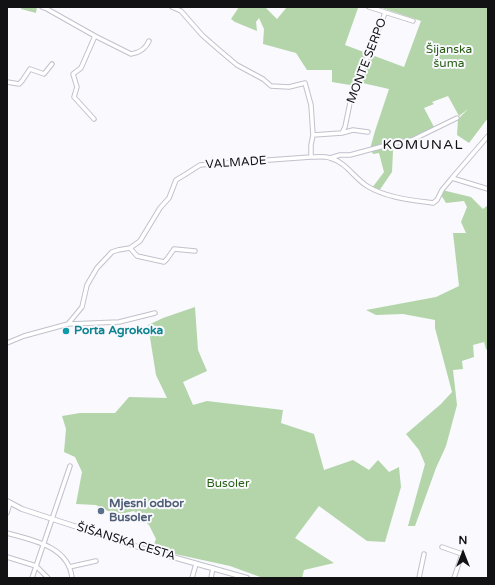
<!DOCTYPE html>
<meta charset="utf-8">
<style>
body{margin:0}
#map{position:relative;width:495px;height:585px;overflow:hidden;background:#f9f9fe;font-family:"Varela Round",sans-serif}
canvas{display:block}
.frame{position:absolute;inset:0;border:8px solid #121215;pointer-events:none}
.north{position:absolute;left:443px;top:533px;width:40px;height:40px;-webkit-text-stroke:3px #f9f9fe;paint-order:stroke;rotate:0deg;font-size:11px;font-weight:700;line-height:16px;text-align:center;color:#121215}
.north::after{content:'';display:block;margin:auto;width:14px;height:18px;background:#121215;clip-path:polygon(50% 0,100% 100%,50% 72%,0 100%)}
</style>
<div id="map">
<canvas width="495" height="585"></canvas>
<div class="frame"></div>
<div class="north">N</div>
</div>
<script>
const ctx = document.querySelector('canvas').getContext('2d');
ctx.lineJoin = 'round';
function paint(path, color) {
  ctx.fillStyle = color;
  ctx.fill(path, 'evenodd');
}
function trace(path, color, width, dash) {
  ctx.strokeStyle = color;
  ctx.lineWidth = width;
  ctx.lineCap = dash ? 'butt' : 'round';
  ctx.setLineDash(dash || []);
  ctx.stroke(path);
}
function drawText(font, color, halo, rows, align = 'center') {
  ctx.font = font + ' "Varela Round",sans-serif';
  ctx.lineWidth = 4;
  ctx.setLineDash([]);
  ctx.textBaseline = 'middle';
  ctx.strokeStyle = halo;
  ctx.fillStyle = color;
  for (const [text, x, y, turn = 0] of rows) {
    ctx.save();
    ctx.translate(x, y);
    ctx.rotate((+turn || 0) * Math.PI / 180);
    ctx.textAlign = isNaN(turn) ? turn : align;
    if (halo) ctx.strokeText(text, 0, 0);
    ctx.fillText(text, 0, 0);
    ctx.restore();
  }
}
const green = new Path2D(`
 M22,7H37L36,13L21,9Z
 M239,7H265L277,19L287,7L358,8L345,45L404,67L421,21L379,7H488V118L469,143L457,135L458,119L468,109L459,116L448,96L432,102L434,104L424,108L435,129L412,140L391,144L393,151L392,172L379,191L372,188L384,172L379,153L373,154L370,149L375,131L389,89L358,82L356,86L332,82V70H307L296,53L263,44L264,29L259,18L256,22L257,31L235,22L231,19Z
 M442,190L471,197L483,209L488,205V350L486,349L484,342L473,345L474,357L462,361L463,369L453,370L457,405L446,446L436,468L415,526H408L425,464L419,450L406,434L441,404L452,392L435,328V320L403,314L376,315L366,310L436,297L459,286L453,233H466L461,222L467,207L464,201L446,203L441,195Z
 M195,307L198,350L207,371L183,382L193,405L207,401L283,410L281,423L314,434L324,470L353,460L369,470L378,460L389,472L399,467L401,487L385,542L367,541L319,506L295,538L334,563L304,570L302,578H263L230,566L152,549L156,539L149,525L134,511L116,515L96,505L76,504L82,472L75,457L64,452L66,429L62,416L80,413H115L129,397L167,398L156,375L148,325L163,318Z`);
const minor = new Path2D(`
 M42,7L47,9L95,36L81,68L73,74L77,87L74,97L94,119
 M172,7L181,11L202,35L218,49L237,65L263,79L271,86L289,87L305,83L311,105L313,135L311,145V157
 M369,7L413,21
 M95,36L131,54C139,53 146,48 149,41
 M7,82L19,84L22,81L30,69L44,74L52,64
 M342,133L353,130L368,132
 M313,135L342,133L345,127L351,98L385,13
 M330,158L340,155H350L391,144L412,140L457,118
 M452,178L488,136
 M130,248L137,256L164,262L167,259L174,249L195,251
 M69,324L119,322L155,313
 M7,343L24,336L68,324L82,307L87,285L97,268L112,252L118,250L130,248L140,241L160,208L169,198L176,180L186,174L200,165L311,157C317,157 324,156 330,158C346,162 354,178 367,186C387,198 411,200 433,203L437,200L442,190L452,178L488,189
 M7,513L10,503
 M7,533C32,540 69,546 72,578
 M442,547L462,554L454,578
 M7,557L36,566L48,578
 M69,567L96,561
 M32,578L70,466
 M192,578L196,564
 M211,578L213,568
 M419,578L424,554`);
const major = new Path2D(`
 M7,501L22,509L141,548L247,578`);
const markers = [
 [66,331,4,"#0f9aa8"],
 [101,511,4,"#5c6f8a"]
];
const parkNames = [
 ["Šijanska",449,50],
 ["šuma",449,64],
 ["Busoler",228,484]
];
const streetNames = [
 ["MONTE SERPO",367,61,-69],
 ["VALMADE",236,163,-4],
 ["ŠIŠANSKA CESTA",126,542,17]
];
const cultureNames = [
 ["Porta Agrokoka",74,331]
];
const serviceNames = [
 ["Mjesni odbor",109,504],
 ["Busoler",109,518]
];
const quarterNames = [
 ["KOMUNAL",423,145]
];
paint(green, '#b3d5a9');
trace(minor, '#c2c1cc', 5.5);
trace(major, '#c2c1cc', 6);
trace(minor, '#fff', 3.5);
trace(major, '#fff', 4);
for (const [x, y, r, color] of markers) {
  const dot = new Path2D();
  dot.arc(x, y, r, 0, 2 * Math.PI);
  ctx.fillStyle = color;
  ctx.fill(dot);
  trace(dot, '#f9f9fe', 1.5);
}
drawText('12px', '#295f14', '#f9f9fe', parkNames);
drawText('12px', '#121215', '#f9f9fe', streetNames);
drawText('bold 12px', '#0d838f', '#f9f9fe', cultureNames, 'left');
drawText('bold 12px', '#4e5e75', '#f9f9fe', serviceNames, 'left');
ctx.letterSpacing = '1px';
drawText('14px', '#121215', '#f9f9fe', quarterNames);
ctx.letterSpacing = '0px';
</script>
